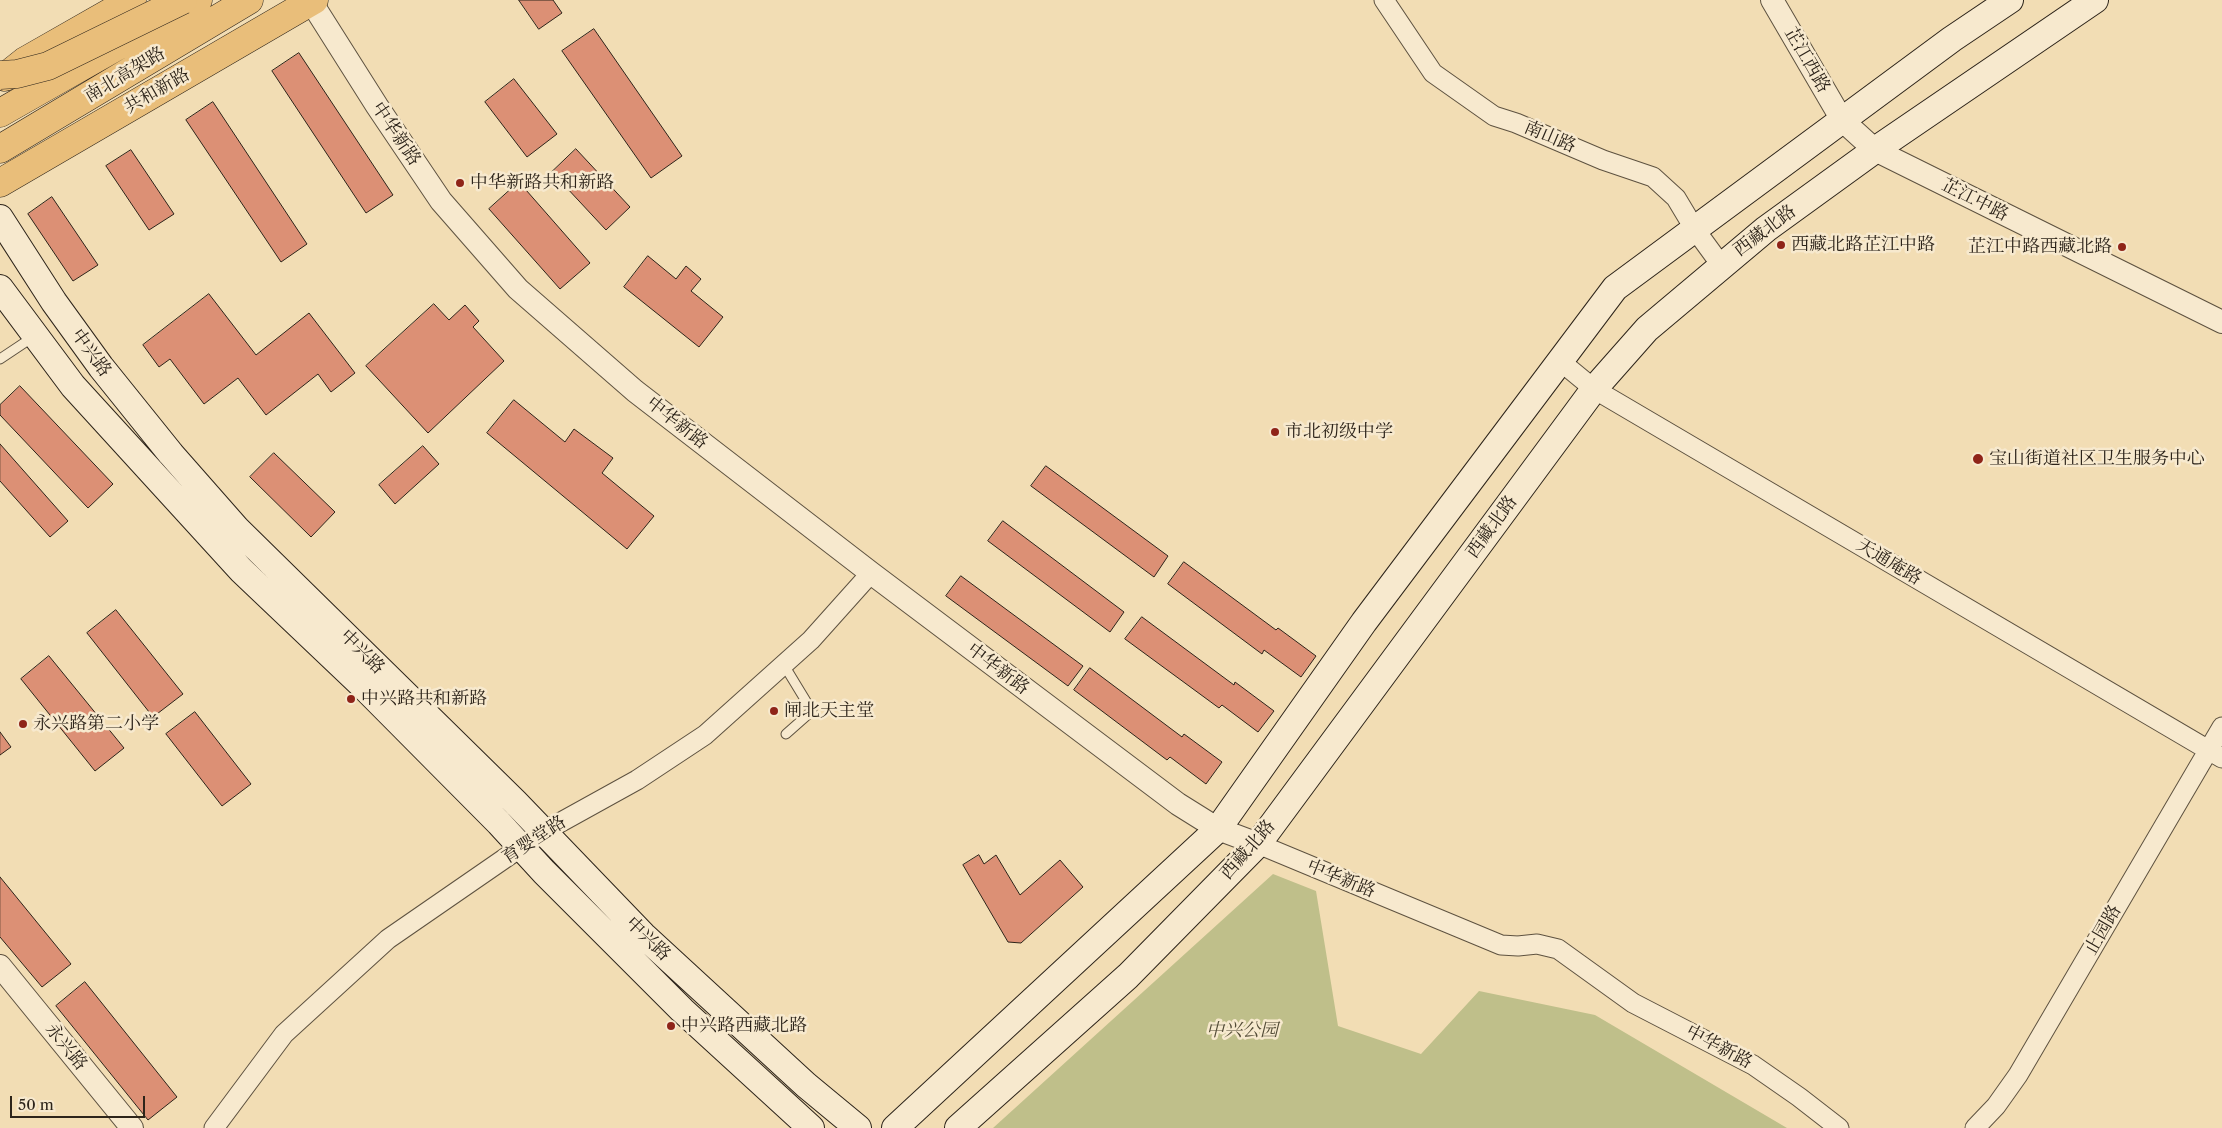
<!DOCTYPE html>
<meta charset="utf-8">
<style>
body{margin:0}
#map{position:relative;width:2222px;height:1128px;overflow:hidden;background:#f2ddb4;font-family:"Libre Caslon Text",serif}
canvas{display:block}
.scale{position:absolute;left:10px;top:1096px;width:135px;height:22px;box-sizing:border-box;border:2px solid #2d241a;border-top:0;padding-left:6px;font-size:15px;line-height:18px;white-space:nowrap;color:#2d241a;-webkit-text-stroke:4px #f7e9ce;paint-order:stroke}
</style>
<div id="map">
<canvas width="2222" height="1128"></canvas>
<div class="scale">50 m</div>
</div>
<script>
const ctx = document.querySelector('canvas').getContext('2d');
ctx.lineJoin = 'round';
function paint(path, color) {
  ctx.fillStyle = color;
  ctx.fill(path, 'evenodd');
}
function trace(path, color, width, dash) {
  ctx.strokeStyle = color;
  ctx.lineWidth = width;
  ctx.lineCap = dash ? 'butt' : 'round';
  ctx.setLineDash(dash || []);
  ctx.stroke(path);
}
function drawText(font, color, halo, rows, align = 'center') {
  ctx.font = font + ' "Libre Caslon Text","Noto Serif SC",serif';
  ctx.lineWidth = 5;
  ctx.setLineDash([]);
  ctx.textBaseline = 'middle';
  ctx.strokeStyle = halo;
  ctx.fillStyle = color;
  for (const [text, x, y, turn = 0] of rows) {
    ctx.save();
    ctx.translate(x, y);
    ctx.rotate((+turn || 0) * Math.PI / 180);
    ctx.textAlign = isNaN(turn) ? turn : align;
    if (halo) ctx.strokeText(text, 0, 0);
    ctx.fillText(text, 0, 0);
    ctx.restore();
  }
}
const green = new Path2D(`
 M1273,874L1316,891L1338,1026L1421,1054L1479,991L1595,1015L1787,1128H993Z`);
const building = new Path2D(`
 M519,0H553L562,13L539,29Z
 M594,29L682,156L651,178L562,51Z
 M299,53L393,195L366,213L272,71Z
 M514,79L557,134L527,157L485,102Z
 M213,102L307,244L281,262L186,120Z
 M576,149L630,207L606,230L552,172Z
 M131,150L174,214L149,230L106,166Z
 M519,182L590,263L560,289L489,209Z
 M52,197L98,265L73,281L28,214Z
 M648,256L676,279L686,266L701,279L691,291L723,317L699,347L624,287Z
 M209,294L256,355L309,313L355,373L331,392L318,374L266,415L238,378L204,404L170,359L159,367L143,345Z
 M434,304L449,320L465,305L479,321L473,327L504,361L428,433L366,366Z
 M20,386L113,484L88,508L0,415V405Z
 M514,400L565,442L574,429L613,458L602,473L654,516L627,549L487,433Z
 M0,444L68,521L50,537L0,481Z
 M423,446L439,464L395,504L379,485Z
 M274,453L335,512L311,537L250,477Z
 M1046,466L1168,556L1154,577L1031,486Z
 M1003,521L1124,612L1110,632L988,541Z
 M1184,562L1276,630L1278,628L1316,656L1301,677L1264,650L1262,654L1168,584Z
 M961,576L1083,666L1068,686L946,596Z
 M116,610L183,694L153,717L87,633Z
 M1142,617L1234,685L1235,682L1274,711L1258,732L1222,705L1219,708L1125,639Z
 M49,656L124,748L95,771L21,679Z
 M1090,668L1182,737L1184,734L1222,762L1206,784L1170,757L1167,760L1074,690Z
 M195,712L251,784L222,806L166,734Z
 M0,732L11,747L0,755Z
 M979,855L984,864L996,855L1020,895L1060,860L1083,887L1021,943L1008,942L963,865Z
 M0,877L71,964L42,987L0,937Z
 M85,982L177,1097L148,1120L56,1006Z`);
const service = new Path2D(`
 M0,359L33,337
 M784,665L812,711L786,734`);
const minor = new Path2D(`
 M1384,0L1433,73L1494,116L1516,123L1603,160L1653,177L1676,198L1694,228L1721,265
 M1560,361L1594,389L2222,758
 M1258,844L1501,945L1518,946L1537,944L1558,949L1633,1003L1753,1065L1799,1097L1839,1128
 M214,1128L284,1034L388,939L543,832L637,780L705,735L811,640L871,573
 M1975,1128L1996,1106L2018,1075L2222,727`);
const tertiary = new Path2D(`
 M310,0L377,106L441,201L518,289L635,391L871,573L1178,804L1218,829L1258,844
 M1772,0L1842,120L1875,150L2222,322
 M0,966L132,1128`);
const secondary = new Path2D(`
 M0,218L54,302L101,367L171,454L237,529L515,802L643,935L806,1085L858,1128
 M0,288L73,386L241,570L363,686L499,823L544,872L682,1010L811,1128
 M895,1128L1218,829L1364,622L1615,288L1952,39L2010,0
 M958,1128L1128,976L1258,844L1594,389L1647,329L1766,229L1875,150L2095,0`);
const primary = new Path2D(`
 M5,77L25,61L132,0
 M0,183L314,0`);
const trunk = new Path2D(`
 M0,113L198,0
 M0,149L249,0`);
const trunkBridge = new Path2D(`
 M0,75L17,74L48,66L183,0`);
const markers = [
 [460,183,5,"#8f2418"],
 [1781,245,5,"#8f2418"],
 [2122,247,5,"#8f2418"],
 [1275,432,5,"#8f2418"],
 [1978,459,6,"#8f2418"],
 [351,699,5,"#8f2418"],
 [774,711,5,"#8f2418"],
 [23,724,5,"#8f2418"],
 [671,1026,5,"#8f2418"]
];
const streetNames = [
 ["芷江西路",1807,60,60],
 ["南北高架路",125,75,-31],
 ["共和新路",157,91,-30],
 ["中华新路",396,134,56],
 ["南山路",1550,137,23],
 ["芷江中路",1975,200,27],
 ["西藏北路",1765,231,-37],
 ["中兴路",91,353,54],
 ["中华新路",677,423,38],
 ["西藏北路",1492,527,-54],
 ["天通庵路",1889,562,31],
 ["中兴路",362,652,45],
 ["中华新路",998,669,37],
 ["育婴堂路",534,840,-33],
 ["西藏北路",1248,850,-49],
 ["中华新路",1341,879,22],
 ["止园路",2103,930,-60],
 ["中兴路",648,939,44],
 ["永兴路",66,1047,51],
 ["中华新路",1719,1047,28]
];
const poiNames = [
 ["中华新路共和新路",470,183],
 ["西藏北路芷江中路",1791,245],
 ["芷江中路西藏北路",2112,247,"right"],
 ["市北初级中学",1285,432],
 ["宝山街道社区卫生服务中心",1989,459],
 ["中兴路共和新路",361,699],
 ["闸北天主堂",784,711],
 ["永兴路第二小学",33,724],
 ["中兴路西藏北路",681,1026]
];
const parkNames = [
 ["中兴公园",1242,1031]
];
paint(green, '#bfbf8a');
paint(building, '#dc9075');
trace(building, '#2d241a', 1);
trace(service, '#5e5240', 11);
trace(minor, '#5e5240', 21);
trace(tertiary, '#5e5240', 24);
trace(secondary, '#2d241a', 28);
trace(primary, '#2d241a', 29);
trace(trunk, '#2d241a', 29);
trace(service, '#f7e9ce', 9);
trace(minor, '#f7e9ce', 19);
trace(tertiary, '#f7e9ce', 22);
trace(secondary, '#f7e9ce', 26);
trace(primary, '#e9be7a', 28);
trace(trunk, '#e9be7a', 28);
trace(trunkBridge, '#2d241a', 29, []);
trace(trunkBridge, '#e9be7a', 28);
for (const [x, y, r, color] of markers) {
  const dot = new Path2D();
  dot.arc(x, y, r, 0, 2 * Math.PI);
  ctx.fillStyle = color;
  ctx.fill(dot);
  trace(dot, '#f7e9ce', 2);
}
drawText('18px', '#2d241a', '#f7e9ce', streetNames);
drawText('18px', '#2d241a', '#f7e9ce', poiNames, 'left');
drawText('italic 18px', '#524b36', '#f7e9ce', parkNames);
</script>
